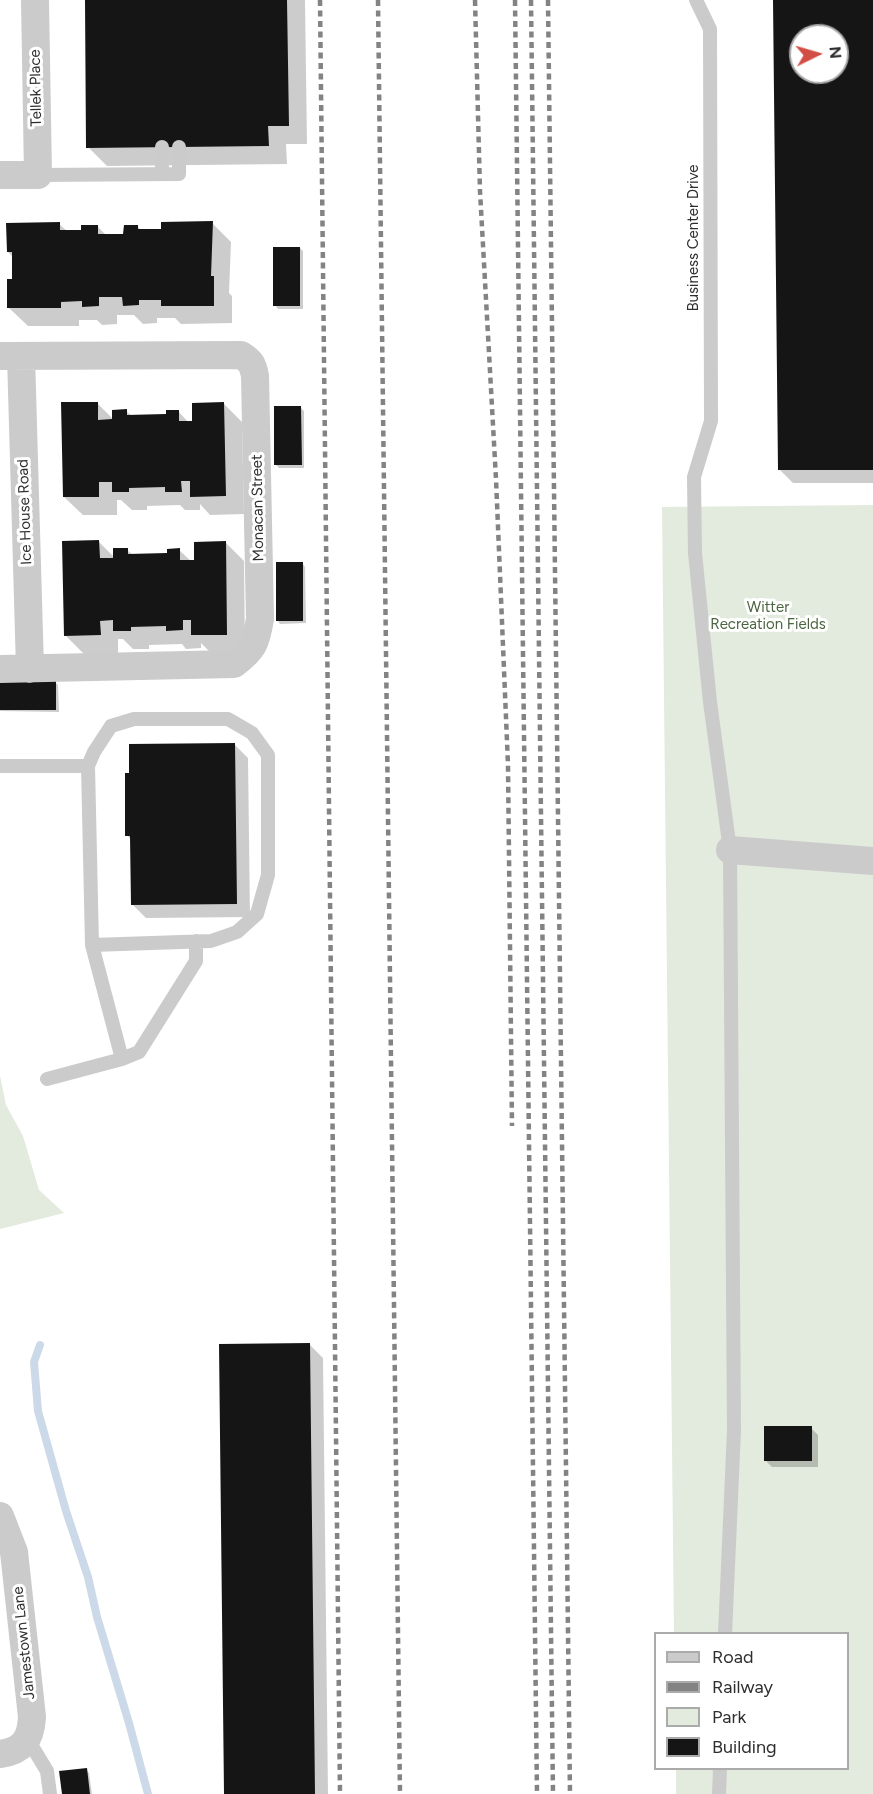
<!DOCTYPE html>
<style>
body{margin:0}
#map{position:relative;width:873px;height:1794px;overflow:hidden;background:#fff;font-family:Figtree,sans-serif}
canvas{display:block}
.legend{position:absolute;left:654px;top:1632px;width:195px;height:138px;box-sizing:border-box;background:#fff;border:2px solid #ababab;margin:0;padding:8px 10px;list-style:none;font-size:18px;color:#2e2e2e}
.legend li{display:flex;align-items:center;gap:12px;height:30px}
.legend b{width:30px;border:2px solid #ababab}
.north{position:absolute;left:789px;top:24px;width:60px;height:60px;box-sizing:border-box;background:#fff;border:2px solid #ababab;border-radius:50%;rotate:85deg;font-size:16px;font-weight:700;line-height:24px;text-align:center;color:#2e2e2e}
.north::after{content:'';display:block;margin:auto;width:21px;height:27px;background:#d24e44;clip-path:polygon(50% 0,100% 100%,50% 72%,0 100%)}
</style>
<div id="map">
<canvas width="873" height="1794"></canvas>
<ul class="legend">
<li><b style="height:8px;background:#cbcbcb"></b>Road</li>
<li><b style="height:8px;background:#838383"></b>Railway</li>
<li><b style="height:16px;background:#e3eade"></b>Park</li>
<li><b style="height:16px;background:#151515"></b>Building</li>
</ul>
<div class="north">N</div>
</div>
<script>
const ctx = document.querySelector('canvas').getContext('2d');
ctx.lineJoin = 'round';
function paint(path, color) {
  ctx.fillStyle = color;
  ctx.fill(path, 'evenodd');
}
function trace(path, color, width, dash) {
  ctx.strokeStyle = color;
  ctx.lineWidth = width;
  ctx.lineCap = dash ? 'butt' : 'round';
  ctx.setLineDash(dash || []);
  ctx.stroke(path);
}
function drawText(font, color, halo, rows, align = 'center') {
  ctx.font = font + ' Figtree,sans-serif';
  ctx.lineWidth = 6;
  ctx.setLineDash([]);
  ctx.textBaseline = 'middle';
  ctx.strokeStyle = halo;
  ctx.fillStyle = color;
  for (const [text, x, y, turn = 0] of rows) {
    ctx.save();
    ctx.translate(x, y);
    ctx.rotate((+turn || 0) * Math.PI / 180);
    ctx.textAlign = isNaN(turn) ? turn : align;
    if (halo) ctx.strokeText(text, 0, 0);
    ctx.fillText(text, 0, 0);
    ctx.restore();
  }
}
const green = new Path2D(`
 M873,505V1794H676V1769L848,1768V1634L674,1633L662,507Z
 M0,1076L6,1105L23,1136L39,1190L64,1213L0,1229Z`);
const shadow = new Path2D(`
 M86,0H305L307,144H286L287,164L107,166L88,147Z
 M774,0H873V483H793L779,469ZM801,36H837V72H801Z
 M212,223L231,242L229,293L232,296V323L181,324L175,318H157V323L143,324L134,315H117V324L102,325L97,320H79V326H28L9,308L14,281L13,257L8,252L59,224L67,231H83L97,226L107,236L125,235L137,226L142,231H162Z
 M300,248L303,251V309H278L275,305Z
 M97,403L113,419L126,411L132,416H167L178,411L189,423L224,404L242,422L244,514L210,515L200,504V510H185L180,505L147,506V510H132L121,500H117V515H83L64,497Z
 M301,408L304,411V468H279L276,465Z
 M99,542L115,558L127,550L133,555L168,554L179,550L191,561H195L225,542L244,561L245,653H211L201,643V648L186,649L182,644L149,645V649H133L123,639H118V653L84,654L65,635Z
 M302,563L305,567L306,623L280,624L277,620Z
 M55,682L58,685L59,712L0,711V683Z
 M235,745L248,758L250,917L146,918L132,904L131,840L127,835Z
 M310,1345L323,1358L328,1794H226Z
 M811,1428L818,1435V1467H772L765,1460Z
 M86,1770L89,1773L92,1794H63Z`);
const stream = new Path2D(`
 M40,1345L34,1362L38,1411L66,1511L88,1577L97,1617L129,1723L148,1794`);
const building = new Path2D(`
 M85,0H287L289,126H268L269,146L86,148Z
 M773,0H873V470H778ZM801,36H837V72H801Z
 M213,221L211,276H214V306H161V300H139V305L123,306L122,297H99V306L82,307V301L61,302V308H7V279H12V252H7L6,223L60,222V230H81V225H98V234H123L124,225H138V229H161V222Z
 M273,247H300V306H273Z
 M61,402H98V420L112,419V410L127,409V415L166,414V410H179V421H192V403L224,402L226,496L190,497V481H181L182,492H165V487L129,488V492H112V482H99V497H63Z
 M274,406H301L302,465H274Z
 M99,540L100,558H113V548H128V554L167,553V549L180,548V560H194V542L226,541L227,635H191V620H183V630L166,631V626L131,627V631H113V620L100,621L101,635L64,636L62,541Z
 M276,562H303V621H276Z
 M0,681H56V710H0Z
 M235,743L237,904L131,905L130,836H125V773H129V744Z
 M310,1343L315,1794H224L219,1344Z
 M764,1426H812V1461H764Z
 M87,1768L90,1794H62L59,1771Z`);
const service = new Path2D(`
 M696,0L710,29L711,421L694,477L695,553L710,702L730,850L734,1430L725,1634
 M162,147V174
 M38,175L179,174V147
 M0,766H88
 M92,945L211,941L237,932L257,914L268,875V755L252,733L228,719H134L111,726L94,752L88,766L92,945L122,1059
 M47,1079L122,1059L139,1052L196,961V941
 M27,1738L47,1771L50,1794
 M719,1794L720,1768`);
const minor = new Path2D(`
 M0,175H38L35,0
 M0,356L241,355C251,361 253,365 255,376L260,619C256,643 254,649 234,664L0,669
 M21,356L30,669
 M730,850L873,861
 M0,1516L14,1552L32,1717C31,1739 23,1751 0,1754`);
const rail = new Path2D(`
 M320,0L340,1794
 M378,0L400,1794
 M475,0L480,191L496,479L508,765L512,1126
 M515,0L537,1794
 M531,0L553,1794
 M548,0L570,1794`);
const streetNames = [
 ["Tellek Place",36,88,-91],
 ["Business Center Drive",694,238,-90],
 ["Monacan Street",258,508,-91],
 ["Ice House Road",25,512,-92],
 ["Jamestown Lane",24,1643,-96]
];
const parkNames = [
 ["Witter",768,608],
 ["Recreation Fields",768,625]
];
paint(green, '#e3eade');
paint(shadow, '#0003');
trace(stream, '#ccd9e8', 8);
paint(building, '#151515');
trace(service, '#cbcbcb', 14);
trace(minor, '#cbcbcb', 28);
trace(rail, '#838383', 4.5, [6, 4.5]);
drawText('15px', '#2e2e2e', '#fff', streetNames);
drawText('15px', '#4c6541', '#fff', parkNames);
</script>
